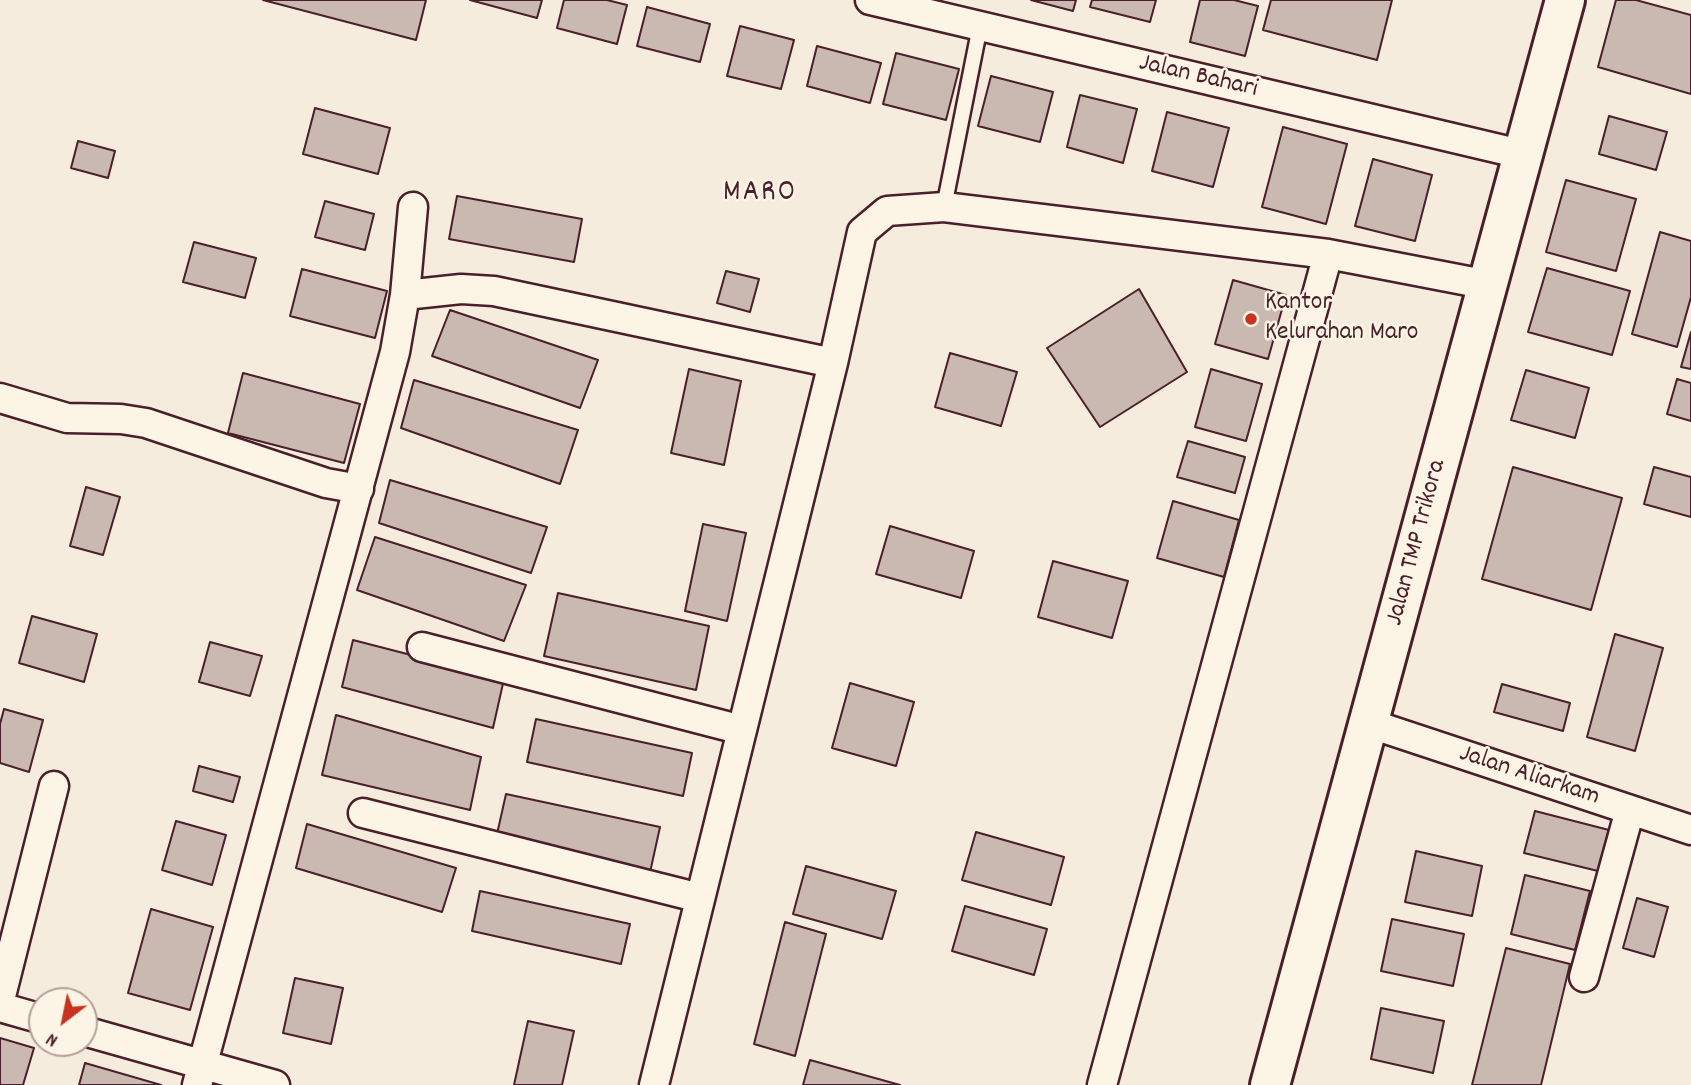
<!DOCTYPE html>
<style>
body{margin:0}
#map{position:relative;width:1691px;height:1085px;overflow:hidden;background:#f5ecde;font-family:Dekko,sans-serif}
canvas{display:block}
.north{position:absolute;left:28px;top:987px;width:70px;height:70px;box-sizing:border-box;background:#fcf5e5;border:2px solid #b59f9b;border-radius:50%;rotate:212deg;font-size:19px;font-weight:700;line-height:28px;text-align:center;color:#4a1f2b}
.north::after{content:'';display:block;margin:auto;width:24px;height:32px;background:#c8321e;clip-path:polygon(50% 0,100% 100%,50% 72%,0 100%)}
</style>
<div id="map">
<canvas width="1691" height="1085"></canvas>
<div class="north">N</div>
</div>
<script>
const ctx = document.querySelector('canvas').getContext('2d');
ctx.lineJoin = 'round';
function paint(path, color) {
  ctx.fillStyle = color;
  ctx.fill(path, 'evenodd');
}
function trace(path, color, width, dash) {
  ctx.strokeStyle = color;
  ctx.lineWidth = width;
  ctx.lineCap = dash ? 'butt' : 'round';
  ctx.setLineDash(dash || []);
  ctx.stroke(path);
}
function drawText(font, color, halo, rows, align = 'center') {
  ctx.font = font + ' Dekko,sans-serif';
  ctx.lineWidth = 5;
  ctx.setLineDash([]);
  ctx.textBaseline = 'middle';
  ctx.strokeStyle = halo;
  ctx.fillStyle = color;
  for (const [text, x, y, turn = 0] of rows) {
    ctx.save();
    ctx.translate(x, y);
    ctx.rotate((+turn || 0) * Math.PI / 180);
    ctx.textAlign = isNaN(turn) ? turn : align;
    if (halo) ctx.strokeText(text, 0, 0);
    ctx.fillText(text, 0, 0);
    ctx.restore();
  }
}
const building = new Path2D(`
 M263,0H426L416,40Z
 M470,0H542L537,18Z
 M564,0H607L627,5L617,44L557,28Z
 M1031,0H1076L1073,11Z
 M1092,0H1156L1150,22L1090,7Z
 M1200,0H1234L1258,6L1245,56L1190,42Z
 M1271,0H1392L1377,60L1263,30Z
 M1616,0H1636L1691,15V94L1598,67Z
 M647,7L710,24L700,62L637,46Z
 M740,26L794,40L781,89L727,76Z
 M817,46L881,63L870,103L807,86Z
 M896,53L959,69L946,120L883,104Z
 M991,76L1053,92L1040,142L978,126Z
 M1080,95L1137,109L1123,163L1067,147Z
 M315,108L390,128L378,174L303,154Z
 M1167,112L1229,128L1213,187L1152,171Z
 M1609,116L1667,132L1656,170L1599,154Z
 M1283,127L1347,144L1326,224L1262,207Z
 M78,141L115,151L108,178L71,168Z
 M1373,159L1432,175L1415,241L1355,226Z
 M1566,180L1636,199L1616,271L1546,252Z
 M457,196L582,219L574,262L449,239Z
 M325,201L374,214L365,250L315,237Z
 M1660,232L1691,241V297L1677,347L1632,334Z
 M194,242L256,258L245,298L183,282Z
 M1547,268L1630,291L1612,355L1528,332Z
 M302,269L387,291L375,338L290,316Z
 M726,271L759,279L750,312L717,303Z
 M1233,280L1286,295L1268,359L1215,344Z
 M1139,289L1187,372L1100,427L1047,348Z
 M450,310L598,360L580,408L432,356Z
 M1691,332V369L1681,367Z
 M950,353L1017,372L1001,426L935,407Z
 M689,369L741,381L724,465L671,453Z
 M1211,369L1262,384L1246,441L1195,427Z
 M1526,370L1589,388L1575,438L1511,420Z
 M243,373L360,404L344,463L228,433Z
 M1677,379L1691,383V421L1667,414Z
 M414,380L578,430L560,484L401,428Z
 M1188,441L1245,457L1235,493L1177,477Z
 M1513,467L1622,498L1591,610L1482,579Z
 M1654,467L1691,477V517L1644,504Z
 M390,480L547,527L531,573L379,523Z
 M86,487L120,497L103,555L70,546Z
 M1173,501L1239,520L1224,577L1157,558Z
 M703,524L746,533L727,621L685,611Z
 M890,526L974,551L961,598L876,574Z
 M375,537L526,585L504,641L357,590Z
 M1053,561L1128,581L1112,638L1038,617Z
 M558,593L709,626L696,690L544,656Z
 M32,616L97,634L84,682L19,663Z
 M1615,634L1663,648L1635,751L1587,737Z
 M353,640L504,679L493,728L342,687Z
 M210,642L262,656L250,696L199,682Z
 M850,683L914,702L896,766L832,748Z
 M1502,684L1570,703L1563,731L1494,712Z
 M4,709L43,720L29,772L0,763V724Z
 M336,715L481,757L470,810L322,775Z
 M536,719L692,753L683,796L527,762Z
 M199,766L240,777L233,802L193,791Z
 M506,794L660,827L649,877L495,843Z
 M1535,811L1609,830L1598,871L1524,853Z
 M176,821L226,835L212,885L162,870Z
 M307,824L456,868L442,912L296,868Z
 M976,832L1064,857L1051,905L962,880Z
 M1416,851L1482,866L1472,916L1405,902Z
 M806,866L896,891L882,939L793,914Z
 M1525,875L1590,891L1575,950L1511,934Z
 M480,891L630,924L621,964L472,931Z
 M1637,898L1668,907L1654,957L1623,948Z
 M965,906L1047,929L1034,975L952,951Z
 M151,909L213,927L190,1010L128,993Z
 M1392,919L1464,934L1453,986L1381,971Z
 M785,922L826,934L795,1056L754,1044Z
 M1506,948L1570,964L1541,1085H1472Z
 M295,978L343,988L331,1044L283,1033Z
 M1381,1008L1444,1021L1433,1073L1371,1059Z
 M528,1021L574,1031L562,1085H514Z
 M0,1038L34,1048L23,1085H0Z
 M810,1060L900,1085H803Z
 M85,1063L161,1085H79Z`);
const service = new Path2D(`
 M944,207L980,26`);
const minor = new Path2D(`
 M870,0L1525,155
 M405,295L413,207
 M0,398L67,418L121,419L146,423L326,483L359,489
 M422,647L742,730
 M1368,723L1691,830
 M363,813L700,898
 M1584,977L1630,810
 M0,1000L54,786
 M0,1007L42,1019
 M84,1031L275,1085
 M197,1085L395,352L405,295L461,289L494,291L833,363
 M654,1085L833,363L862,232L887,211L944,207L1328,254L1489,285
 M1102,1085L1328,254`);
const trunk = new Path2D(`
 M1270,1085L1565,0`);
const markers = [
 [1251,319,7,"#c8321e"]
];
const streetNames = [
 ["Jalan Bahari",1198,78,13],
 ["Jalan TMP Trikora",1418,543,-75],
 ["Jalan Aliarkam",1529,777,18]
];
const poiNames = [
 ["Kantor",1265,304],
 ["Kelurahan Maro",1265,334]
];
const quarterNames = [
 ["MARO",760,195]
];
paint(building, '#cab9b1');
trace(building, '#4a1f2b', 2);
trace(service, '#4a1f2b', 19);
trace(minor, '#4a1f2b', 33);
trace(trunk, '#4a1f2b', 44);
trace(service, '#fcf5e5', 14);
trace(minor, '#fcf5e5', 28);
trace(trunk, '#fcf5e5', 38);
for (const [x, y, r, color] of markers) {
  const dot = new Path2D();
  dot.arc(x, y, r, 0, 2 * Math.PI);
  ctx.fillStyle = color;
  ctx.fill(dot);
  trace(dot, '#fcf5e5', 2.5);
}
drawText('26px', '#4a1f2b', '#fcf5e5', streetNames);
drawText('26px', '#4a1f2b', '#fcf5e5', poiNames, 'left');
ctx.letterSpacing = '2px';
drawText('30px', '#4a1f2b', '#fcf5e5', quarterNames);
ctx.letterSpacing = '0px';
</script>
